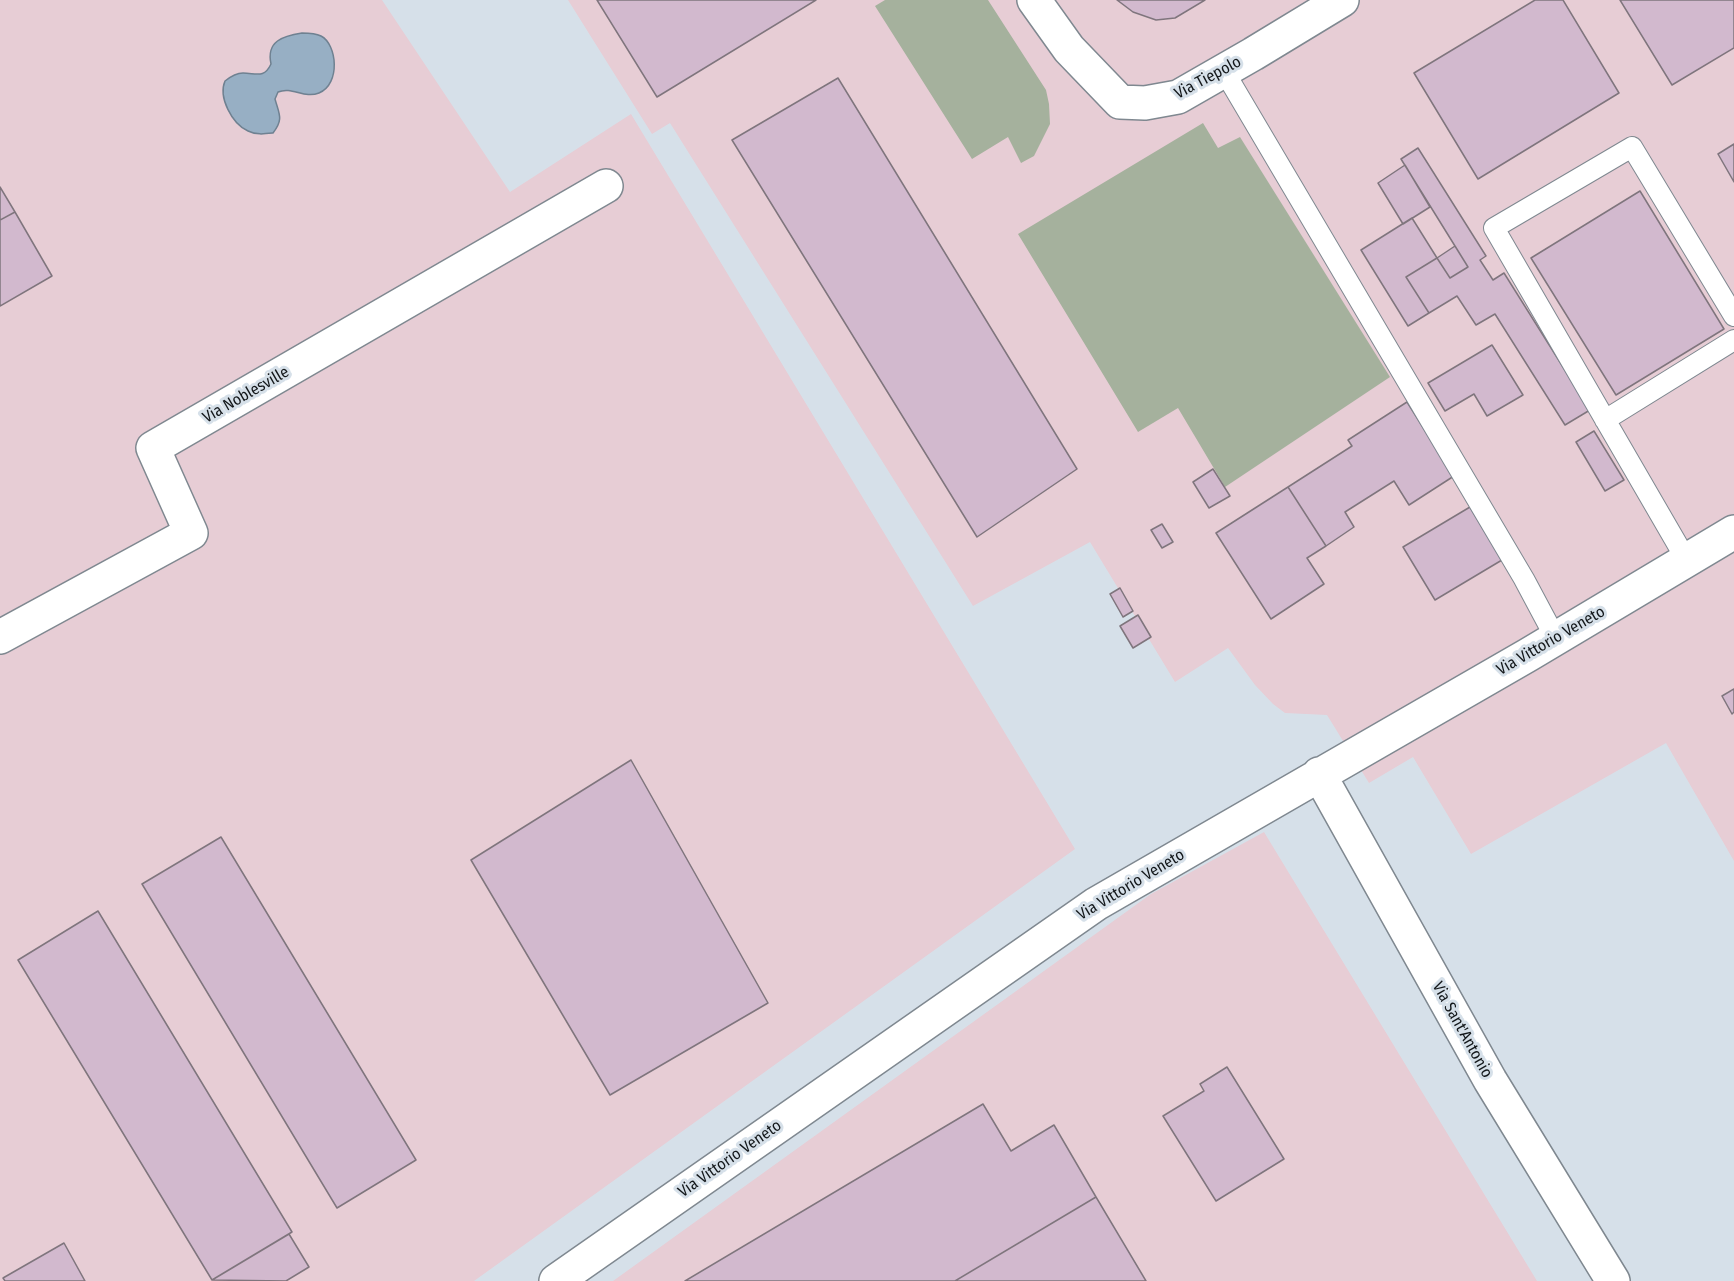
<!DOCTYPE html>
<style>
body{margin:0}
canvas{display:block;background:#d6e0e9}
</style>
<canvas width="1734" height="1281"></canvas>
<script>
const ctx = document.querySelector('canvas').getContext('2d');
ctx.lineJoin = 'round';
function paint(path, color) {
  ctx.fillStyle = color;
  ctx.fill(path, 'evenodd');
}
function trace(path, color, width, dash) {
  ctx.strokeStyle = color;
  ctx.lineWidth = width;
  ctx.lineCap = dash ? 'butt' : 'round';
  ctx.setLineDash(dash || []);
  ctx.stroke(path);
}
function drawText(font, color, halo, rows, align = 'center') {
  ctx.font = font + ' "Fira Sans Condensed",sans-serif';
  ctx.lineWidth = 6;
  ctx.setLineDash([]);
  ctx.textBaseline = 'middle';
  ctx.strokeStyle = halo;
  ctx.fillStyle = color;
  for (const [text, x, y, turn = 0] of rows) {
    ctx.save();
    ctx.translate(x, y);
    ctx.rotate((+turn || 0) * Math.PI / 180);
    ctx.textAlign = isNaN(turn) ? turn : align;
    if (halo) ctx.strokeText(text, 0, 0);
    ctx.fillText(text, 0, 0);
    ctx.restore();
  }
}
const industrial = new Path2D(`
 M0,0H382L510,192L631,114L1075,849L474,1281H0Z
 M568,0H1734V861L1666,743L1471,854L1413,757L1369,783L1327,715L1285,713L1273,704L1255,685L1228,648L1175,682L1090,542L973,606L670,123L652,134Z
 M1264,832L1537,1281H613L1151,894Z`);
const green = new Path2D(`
 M885,0H988L1046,90L1049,104L1050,124L1034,156L1021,163L1008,137L972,159L875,6Z
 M1203,123L1218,148L1240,137L1390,377L1225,487L1178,408L1138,432L1018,234Z`);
const water = new Path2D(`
 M302,33C308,33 315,33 321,36C337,44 341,84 319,93C304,99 292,86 278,92L275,99C279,114 284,119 273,133C264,134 256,135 248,131C232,124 218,97 225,81C230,77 236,73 243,73C256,73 264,79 271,64C266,41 283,36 302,33Z`);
const building = new Path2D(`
 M597,0H816L657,97Z
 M1117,0H1205L1175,18L1156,20L1133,12Z
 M1535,0H1563L1619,93L1478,179L1414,73Z
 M1620,0H1734V48L1672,85Z
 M838,78L1077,469L977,537L732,140Z
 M1734,144V182L1718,154Z
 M1418,148L1486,256L1480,260L1493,280L1504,273L1590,410L1565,425L1495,314L1476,325L1457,296L1429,313L1406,277L1437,258L1450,278L1468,267L1401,159Z
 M1405,165L1430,207L1403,224L1378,183Z
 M0,187L15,212L0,220Z
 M1640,191L1724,329L1616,395L1531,258Z
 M15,212L52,276L0,306V220Z
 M1412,218L1437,258L1406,277L1429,313L1408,326L1361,250Z
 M1455,246L1468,267L1450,278L1437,258Z
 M1492,345L1523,395L1487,416L1474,394L1445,411L1428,383Z
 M1407,402L1454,476L1409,505L1394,481L1345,512L1354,527L1326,546L1288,487L1352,446L1348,440Z
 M1594,431L1624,480L1605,491L1576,442Z
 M1213,469L1230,496L1209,508L1193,482Z
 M1288,487L1326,546L1307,558L1324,584L1271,619L1216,533Z
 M1470,507L1502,560L1435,600L1403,547Z
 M1162,524L1173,542L1162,548L1151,530Z
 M1120,588L1133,611L1123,617L1110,594Z
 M1138,615L1151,637L1133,648L1120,626Z
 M1734,689V712L1732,714L1722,696Z
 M631,760L768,1003L610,1095L471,860Z
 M221,837L416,1160L337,1208L142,884Z
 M98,911L292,1232L212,1280L18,960Z
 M1227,1067L1284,1159L1216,1201L1163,1116L1204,1091L1200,1084Z
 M983,1104L1011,1151L1054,1125L1096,1197L955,1281H685Z
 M1096,1197L1146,1281H955Z
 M289,1234L309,1267L286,1281L212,1280Z
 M64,1243L85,1281H5L3,1278Z`);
const lane = new Path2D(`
 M1224,71L1524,579L1556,639
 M1605,420L1734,340
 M1687,561L1494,228L1632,147L1734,316`);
const street = new Path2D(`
 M1034,0L1069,49L1120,102L1145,103L1178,97L1253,54L1342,0
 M0,637L191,533L153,448L606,186`);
const secondary = new Path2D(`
 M1319,774L1490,1080L1613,1281
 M556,1281L1096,904L1528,655L1734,532`);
const streetNames = [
 ["Via Tiepolo",1208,78,-28],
 ["Via Noblesville",246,395,-30],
 ["Via Vittorio Veneto",1551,641,-30],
 ["Via Vittorio Veneto",1131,885,-31],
 ["Via Sant'Antonio",1462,1030,61],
 ["Via Vittorio Veneto",730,1159,-35]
];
paint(industrial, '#e7cdd5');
paint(green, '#a5b19d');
paint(water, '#97afc4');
trace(water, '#6f8191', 1.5);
paint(building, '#d2b9ce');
trace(building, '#7f757d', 1.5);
trace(lane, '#7f8890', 22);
trace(street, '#7f8890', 36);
trace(secondary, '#7f8890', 36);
trace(lane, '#fff', 20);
trace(street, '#fff', 33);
trace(secondary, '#fff', 33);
drawText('16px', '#13171a', '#d6e0e9', streetNames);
</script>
